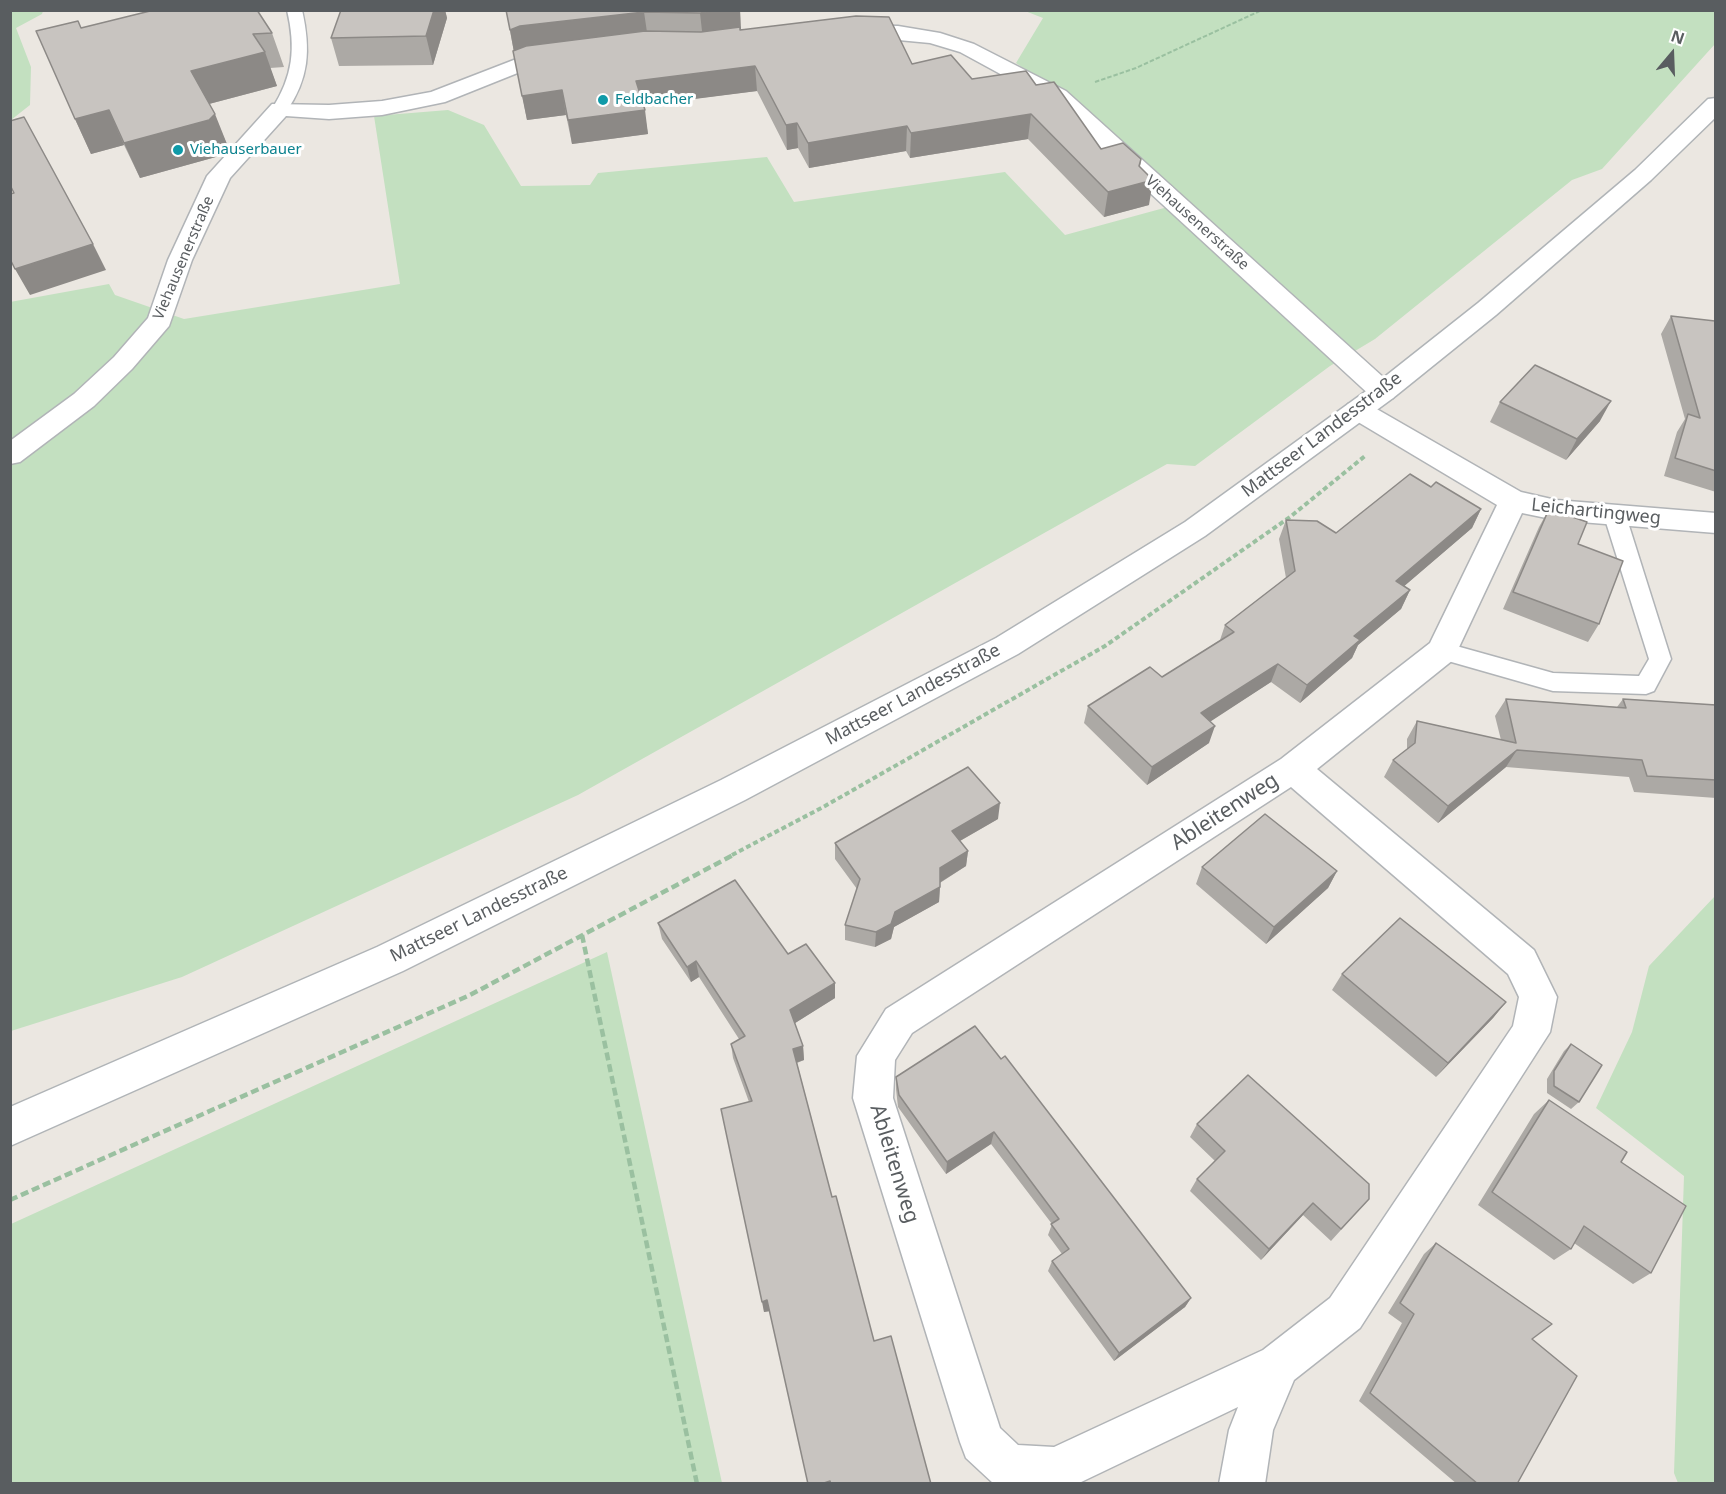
<!DOCTYPE html>
<meta charset="utf-8">
<style>
body{margin:0}
#map{position:relative;width:1726px;height:1494px;overflow:hidden;background:#ebe7e1;font-family:"Noto Sans",sans-serif}
canvas{display:block}
.frame{position:absolute;inset:0;border:12px solid #595d60;pointer-events:none}
.north{position:absolute;left:1642px;top:24px;width:60px;height:60px;-webkit-text-stroke:4px #fff;paint-order:stroke;rotate:19deg;font-size:16px;font-weight:700;line-height:24px;text-align:center;color:#595d60}
.north::after{content:'';display:block;margin:auto;width:21px;height:27px;background:#595d60;clip-path:polygon(50% 0,100% 100%,50% 72%,0 100%)}
</style>
<div id="map">
<canvas width="1726" height="1494"></canvas>
<div class="frame"></div>
<div class="north">N</div>
</div>
<script>
const ctx = document.querySelector('canvas').getContext('2d');
ctx.lineJoin = 'round';
function paint(path, color) {
  ctx.fillStyle = color;
  ctx.fill(path, 'evenodd');
}
function trace(path, color, width, dash) {
  ctx.strokeStyle = color;
  ctx.lineWidth = width;
  ctx.lineCap = dash ? 'butt' : 'round';
  ctx.setLineDash(dash || []);
  ctx.stroke(path);
}
function drawText(font, color, halo, rows, align = 'center') {
  ctx.font = font + ' "Noto Sans",sans-serif';
  ctx.lineWidth = 6;
  ctx.setLineDash([]);
  ctx.textBaseline = 'middle';
  ctx.strokeStyle = halo;
  ctx.fillStyle = color;
  for (const [text, x, y, turn = 0] of rows) {
    ctx.save();
    ctx.translate(x, y);
    ctx.rotate((+turn || 0) * Math.PI / 180);
    ctx.textAlign = isNaN(turn) ? turn : align;
    if (halo) ctx.strokeText(text, 0, 0);
    ctx.fillText(text, 0, 0);
    ctx.restore();
  }
}
const green = new Path2D(`
 M11,10L43,11L42,14L16,28L31,67L30,105L11,120Z
 M1025,11H1715V44L1602,169L1572,180L1375,339L1330,366L1195,466L1167,464L578,795L182,977L11,1031L10,302L109,284L115,295L184,319L400,284L374,116L448,110L484,125L521,186L590,185L598,173L767,157L794,202L1005,172L1065,235L1186,202L1107,127L1016,63L1043,18Z
 M1715,896V1483H1678L1674,1473L1684,1176L1596,1108L1632,1032L1649,966Z
 M607,952L722,1483H11V1224Z`);
const pathFar2 = new Path2D(`
 M1095,82L1136,68L1262,10`);
const pathFar1 = new Path2D(`
 M732,855L825,806L1105,646L1290,517L1365,456`);
const path = new Path2D(`
 M582,935L697,1484
 M10,1200L470,995L735,854`);
const lane = new Path2D(`
 M287,10H302C311,50 309,79 286,112L280,114L272,109C293,76 296,48 287,10Z
 M1615,508L1622,511L1626,516L1671,659L1654,691L1646,694L1553,691L1434,657L1431,651L1434,645L1442,642L1553,673L1639,676L1649,659L1604,516L1608,511Z`);
const street = new Path2D(`
 M853,25L898,26L940,33L974,44L1066,91L1393,386L1396,392L1393,398L1383,401L1373,398L1050,101L960,52L930,43L846,35L843,31L846,27Z
 M560,51L567,53L571,57L567,61L530,68L445,102L382,115L329,119L286,116L230,178L192,260L169,326L132,369L94,406L20,462L10,464V441L74,394L114,357L148,318L168,260L207,176L272,104L329,105L382,101L431,92L519,58Z
 M1358,401L1368,404L1521,492L1556,500L1716,513V533L1556,520L1522,513L1453,660L1317,769L1534,950L1557,997L1550,1032L1360,1328L1294,1380L1273,1430L1265,1484H1219L1229,1430L1238,1407L1077,1484H994L966,1458L960,1442L853,1098L857,1056L886,1009L1281,759L1430,643L1497,505L1348,416L1344,410L1348,404ZM1291,787L1508,974L1519,997L1513,1026L1330,1298L1263,1350L1054,1447L1018,1445L1000,1428L893,1098L895,1060L912,1033Z`);
const secondary = new Path2D(`
 M1716,98V117L1651,180L1496,315L1393,398L1205,536L1018,654L745,800L403,971L10,1146V1107L377,947L721,780L996,638L1185,522L1373,386L1478,303L1635,170L1708,99Z`);
const wall = new Path2D(`
 M341,10H445L447,18L433,65L339,66L331,38Z
 M506,10H740L741,29L912,64L972,79L1036,85L1101,149L1141,159L1140,167L1149,205L1104,217L1028,139L910,158L906,151L809,168L798,148L787,150L757,91L643,105L648,134L572,144L566,115L527,120Z
 M81,28L272,33L284,67L270,68L277,86L209,104L229,149L223,155L140,178L124,145L91,154L75,119Z
 M1671,316L1716,323V492L1664,476L1677,432L1685,419L1661,334Z
 M1500,402L1600,421L1566,460L1490,422Z
 M1431,487L1481,509L1472,528L1404,586L1410,590L1401,609L1358,645L1352,658L1300,703L1271,682L1210,721L1209,743L1147,785L1084,723L1088,706L1162,677L1220,640L1225,625L1286,578L1279,539L1286,520L1336,533Z
 M1549,509L1578,544L1599,624L1588,642L1503,609L1539,527Z
 M1506,699L1617,707L1623,699L1716,705V798L1634,792L1629,777L1506,767L1438,823L1384,777L1393,760L1407,749V739L1417,721L1501,740L1495,716Z
 M998,819L960,841L968,851L966,866L940,883L939,902L894,927L891,939L875,947L845,940V925L857,889L835,859V843Z
 M1202,867L1337,871L1328,888L1266,944L1196,884Z
 M658,923L788,954L835,998L795,1023L803,1046L804,1060L797,1063L832,1197L874,1341L931,1484L770,1311L764,1312L749,1102L733,1058L731,1044L739,1039L699,977L691,982L662,939Z
 M1342,974L1506,1002L1493,1018L1436,1077L1332,990Z
 M1571,1044L1579,1102L1571,1109L1547,1093V1079L1564,1051Z
 M1001,1059L1191,1298L1185,1307L1114,1361L1048,1271L1052,1261L1062,1254L1048,1235L1052,1224L991,1144L946,1174L898,1107L896,1089V1077Z
 M1549,1100L1621,1162L1651,1273L1633,1284L1574,1243L1571,1249L1554,1260L1478,1205L1534,1114Z
 M1197,1124L1369,1199L1331,1241L1303,1215L1261,1260L1190,1191L1197,1179L1215,1161L1190,1137Z
 M1436,1243L1517,1484H1457L1359,1401L1402,1323L1388,1313L1424,1254Z`);
const shadedWall = new Path2D(`
 M434,10H445L447,18L433,65L426,36Z
 M719,10H740L741,35L703,40L700,13Z
 M644,12L648,39L515,58L510,30L520,26Z
 M265,52L277,86L205,105L191,71Z
 M755,66L757,91L640,106L636,81Z
 M562,90L566,115L527,120L522,96Z
 M109,110L124,145L91,154L75,119Z
 M645,110L648,134L572,144L568,120Z
 M215,114L229,149L223,155L140,178L124,143Z
 M1031,114L1028,139L910,158L911,133Z
 M797,123L798,148L787,150L786,125Z
 M907,126L906,151L809,168L808,143Z
 M1141,159L1137,184L1153,180L1149,205L1104,217L1108,192L1139,166Z
 M93,244L106,270L30,295L15,269Z
 M1611,401L1600,421L1566,460L1577,439Z
 M1481,509L1472,528L1388,600L1396,581Z
 M1410,590L1401,609L1358,645L1352,658L1300,703L1307,685L1354,636Z
 M1278,664L1271,682L1196,731L1201,713Z
 M1215,726L1209,743L1147,785L1152,767Z
 M1517,750L1506,767L1438,823L1448,806Z
 M1000,803L998,819L951,846L952,831Z
 M968,851L966,866L939,883L940,868Z
 M1337,871L1328,888L1266,944L1274,927Z
 M940,887L939,902L894,927L891,939L875,947L876,932L895,912Z
 M696,961L699,977L691,982L687,967Z
 M835,983V998L792,1025L790,1010Z
 M1506,1002L1493,1018L1436,1077L1448,1063Z
 M803,1046L804,1060L795,1063L793,1049Z
 M994,1132L991,1144L946,1174L947,1162Z
 M1313,1203L1303,1215L1261,1260L1269,1249Z
 M1191,1298L1185,1307L1114,1361L1119,1353Z
 M767,1300L770,1311L764,1312L762,1302Z`);
const building = new Path2D(`
 M154,10H257L272,33L253,34L265,52L191,71L215,114L209,120L124,143L109,110L75,119L36,31L78,21L81,28Z
 M341,10H434L426,36L331,38Z
 M506,10H719L700,13L644,12L520,26L510,30Z
 M856,16L889,17L912,64L951,55L972,79L1026,71L1036,85L1054,82L1101,149L1123,143L1141,159L1139,166L1153,180L1108,192L1031,114L911,133L907,126L808,143L797,123L786,125L755,66L636,81L645,110L568,120L562,90L522,96L513,51L526,46L645,31L701,32L740,27V30Z
 M24,117L93,244L15,269L10,259V194L14,193L10,185V121Z
 M1671,316L1715,321L1716,323V471L1675,458L1688,414L1700,418Z
 M1535,365L1611,401L1577,439L1500,402Z
 M1410,474L1431,487L1436,482L1481,509L1396,581L1410,590L1354,636L1360,640L1307,685L1278,664L1201,713L1215,726L1152,767L1088,706L1150,667L1162,677L1234,632L1225,625L1295,571L1286,520L1317,521L1336,533Z
 M1549,509L1587,522L1578,544L1623,561L1599,624L1513,592Z
 M1506,699L1626,708L1623,699L1716,705V780L1647,776L1642,760L1517,750L1448,806L1393,760L1415,743L1417,721L1516,743Z
 M968,767L1000,803L952,831L968,851L940,868V887L895,912L891,924L876,932L845,925L860,879L835,843Z
 M1265,814L1337,871L1274,927L1202,867Z
 M735,880L788,954L806,944L835,983L790,1010L803,1046L793,1049L832,1197L836,1196L874,1341L891,1336L931,1484H831L830,1481L821,1484H808L767,1300L762,1302L721,1109L752,1101L731,1044L745,1036L696,961L687,967L658,923Z
 M1400,918L1506,1002L1448,1063L1342,974Z
 M975,1026L1001,1059L1005,1056L1191,1298L1119,1353L1052,1261L1069,1249L1051,1224L1059,1219L994,1132L947,1162L899,1095L896,1077Z
 M1571,1044L1602,1065L1579,1102L1554,1086V1071Z
 M1248,1075L1369,1184V1199L1341,1229L1313,1203L1269,1249L1197,1179L1225,1151L1197,1124Z
 M1549,1100L1627,1152L1621,1162L1686,1206L1651,1273L1584,1226L1571,1249L1492,1192Z
 M1436,1243L1552,1324L1532,1339L1577,1376L1517,1484H1478L1370,1393L1414,1314L1400,1303Z`);
const markers = [
 [603,100,6,"#0f9aa8"],
 [178,150,6,"#0f9aa8"]
];
const farCulturenames = [
 ["Feldbacher",615,100],
 ["Viehauserbauer",190,150]
];
const farStreetnames = [
 ["Viehausenerstraße",1197,223,42],
 ["Viehausenerstraße",184,258,-67]
];
const streetNames = [
 ["Mattseer Landesstraße",1322,435,-37],
 ["Leichartingweg",1596,512,6],
 ["Mattseer Landesstraße",913,695,-28],
 ["Mattseer Landesstraße",479,915,-26]
];
const nearStreetnames = [
 ["Ableitenweg",1225,812,-33],
 ["Ableitenweg",894,1164,73]
];
paint(green, '#c3e0c0');
trace(lane, '#b1b4b7', 3);
trace(street, '#b1b4b7', 3);
trace(secondary, '#b0b4b7', 3);
trace(pathFar2, '#9ac0a0', 2, [4.5, 2]);
trace(pathFar1, '#9ac0a0', 4, [5, 3]);
trace(path, '#9ac0a0', 4.5, [8, 4]);
paint(lane, '#fff');
paint(street, '#fff');
paint(secondary, '#fff');
paint(wall, '#aca9a5');
paint(shadedWall, '#8c8986');
paint(building, '#c8c4c0');
trace(building, '#8c8986', 1.5);
for (const [x, y, r, color] of markers) {
  const dot = new Path2D();
  dot.arc(x, y, r, 0, 2 * Math.PI);
  ctx.fillStyle = color;
  ctx.fill(dot);
  trace(dot, '#fff', 2);
}
drawText('15px', '#0d838f', '#fff', farCulturenames, 'left');
drawText('15px', '#595d60', '#fff', farStreetnames);
drawText('18px', '#595d60', '#fff', streetNames);
drawText('21px', '#595d60', '#fff', nearStreetnames);
</script>
